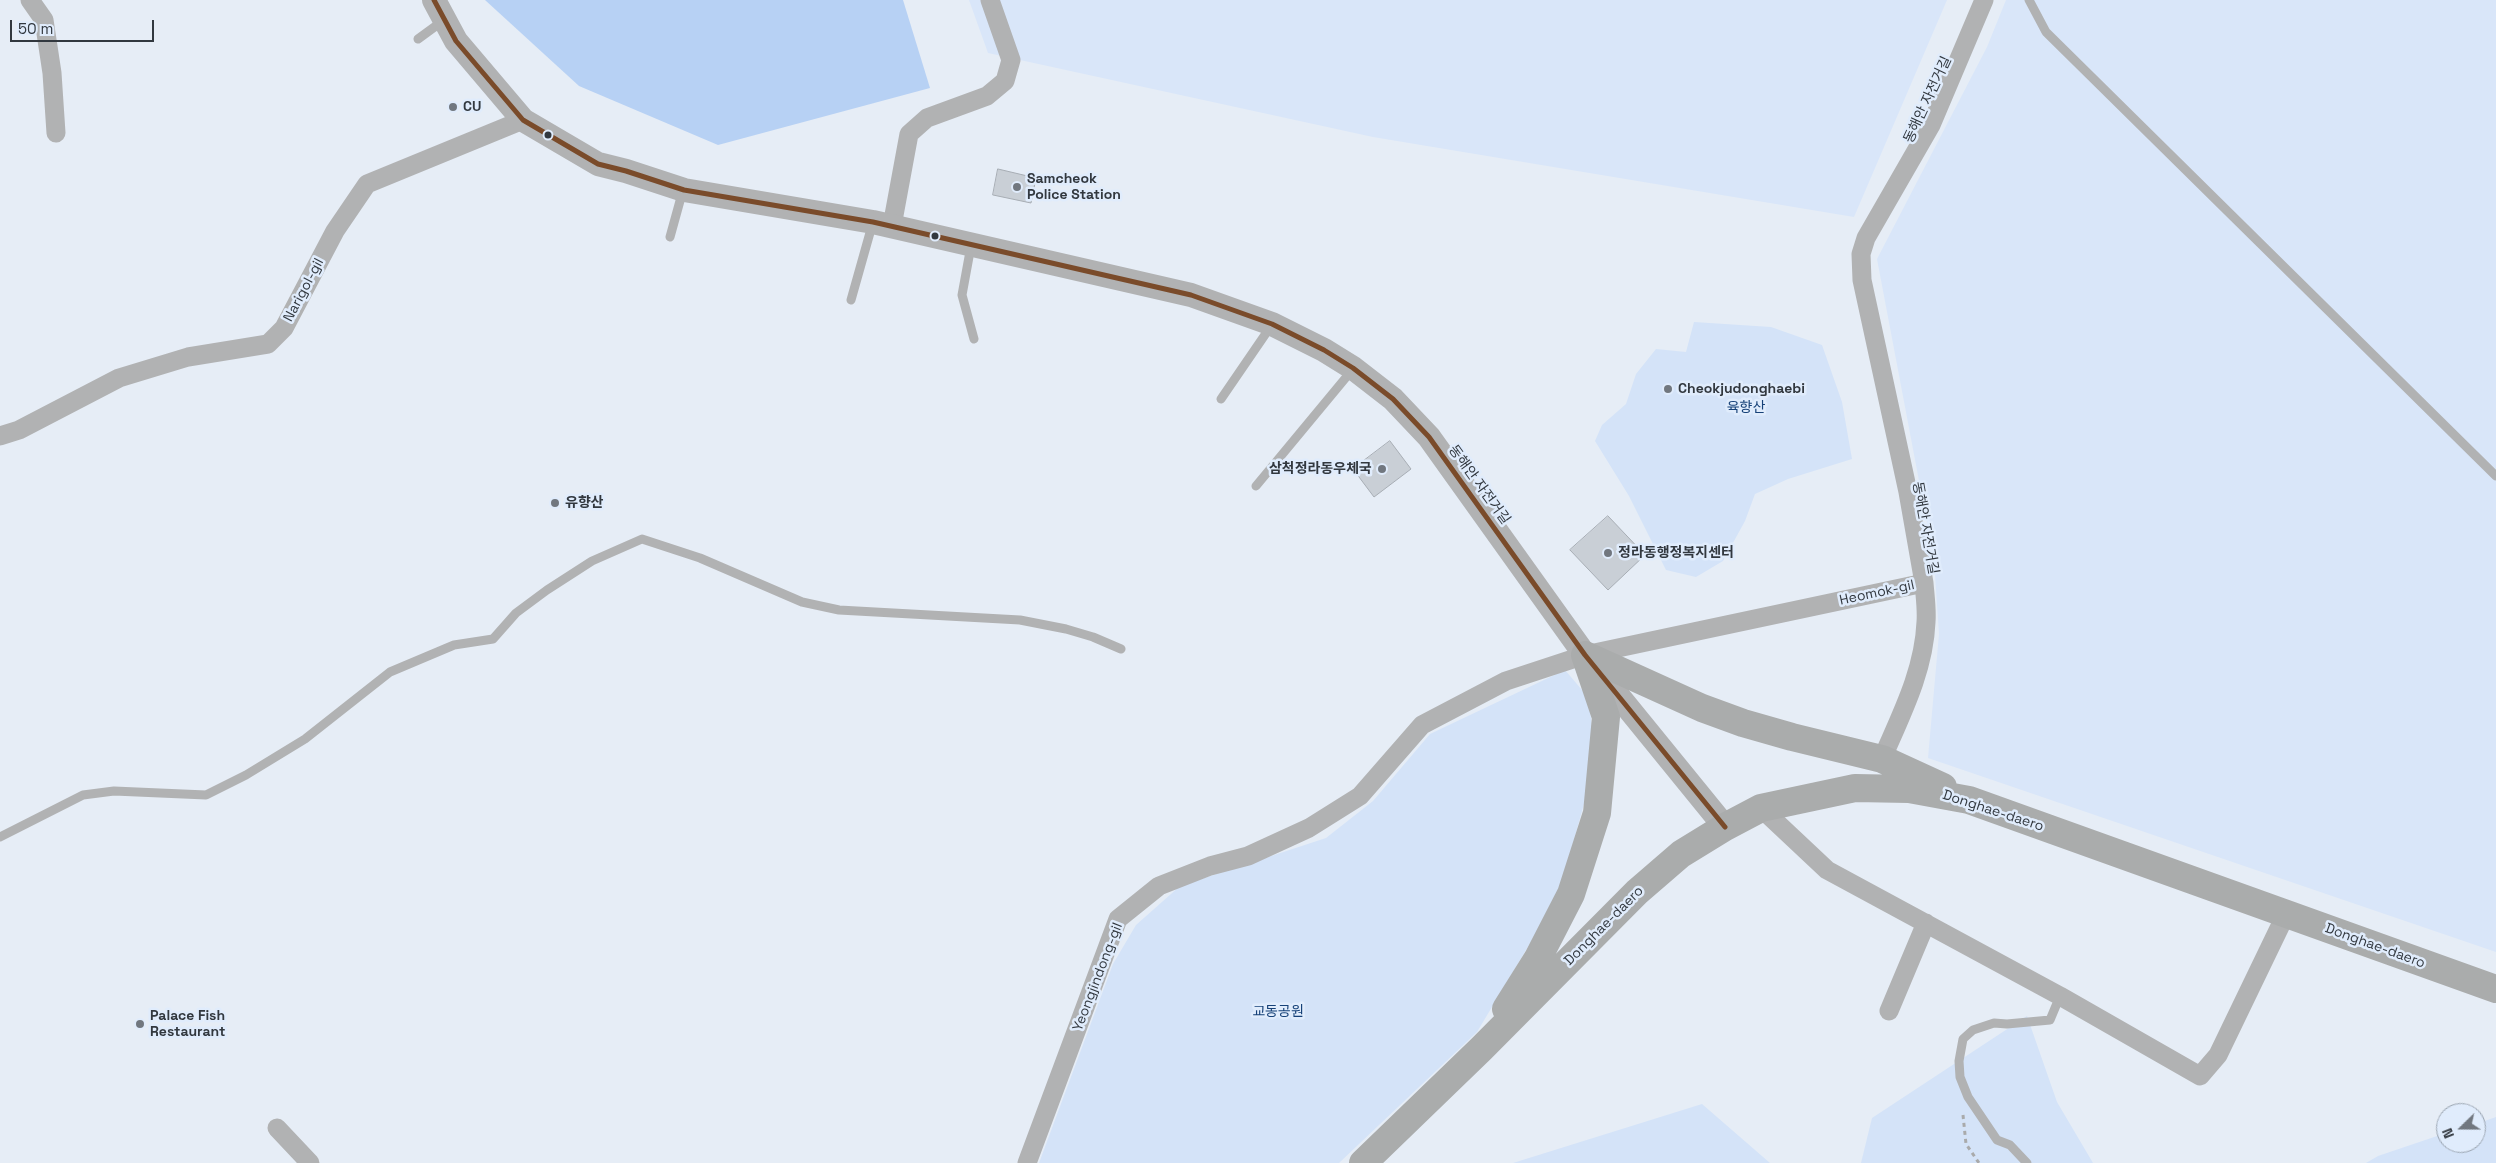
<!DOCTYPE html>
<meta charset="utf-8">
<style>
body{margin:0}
#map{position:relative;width:2496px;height:1163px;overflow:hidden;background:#e6edf6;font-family:"Space Grotesk",sans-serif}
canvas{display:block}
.north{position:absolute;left:2436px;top:1103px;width:50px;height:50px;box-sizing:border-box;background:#e0ecfc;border:1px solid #9aa4b0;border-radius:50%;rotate:248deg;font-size:14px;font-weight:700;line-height:20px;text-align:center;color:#32383f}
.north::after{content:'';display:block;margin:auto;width:18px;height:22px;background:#71777f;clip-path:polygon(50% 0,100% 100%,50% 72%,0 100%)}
.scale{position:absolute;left:10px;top:20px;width:144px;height:22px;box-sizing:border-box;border:2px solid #32383f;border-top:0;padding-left:6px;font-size:15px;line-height:18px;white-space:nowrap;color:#32383f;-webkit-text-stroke:4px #e0ecfc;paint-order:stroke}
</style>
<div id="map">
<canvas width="2496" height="1163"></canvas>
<div class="north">N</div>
<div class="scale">50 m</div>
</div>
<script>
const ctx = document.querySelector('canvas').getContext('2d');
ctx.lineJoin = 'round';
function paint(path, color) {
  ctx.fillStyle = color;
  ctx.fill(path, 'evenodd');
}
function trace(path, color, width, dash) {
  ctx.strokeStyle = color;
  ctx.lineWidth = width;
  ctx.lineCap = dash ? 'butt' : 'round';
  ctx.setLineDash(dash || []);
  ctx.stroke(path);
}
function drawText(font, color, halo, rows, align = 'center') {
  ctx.font = font + ' "Space Grotesk","Noto Sans KR",sans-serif';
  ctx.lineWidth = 5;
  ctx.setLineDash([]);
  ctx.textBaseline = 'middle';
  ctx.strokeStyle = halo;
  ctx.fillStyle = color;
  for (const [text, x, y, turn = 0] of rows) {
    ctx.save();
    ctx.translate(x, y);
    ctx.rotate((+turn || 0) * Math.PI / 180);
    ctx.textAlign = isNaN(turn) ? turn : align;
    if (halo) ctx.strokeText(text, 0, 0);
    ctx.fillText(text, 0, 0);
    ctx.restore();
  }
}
const built = new Path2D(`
 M969,0H1947L1854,217L1373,137L988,53Z
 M2006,0H2496V952L1928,758L1939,634L1934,560L1877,259L1987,47Z`);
const green = new Path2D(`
 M1694,322L1771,327L1822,345L1842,402L1852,459L1788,479L1755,494L1745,521L1723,561L1696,577L1666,570L1629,496L1595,441L1602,425L1626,404L1636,374L1656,349L1686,352Z
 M1565,670L1588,697L1593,733L1588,789L1559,895L1477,1032L1339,1163H1039L1113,964L1136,925L1180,886L1326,838L1373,801L1430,734Z
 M2027,1016L2057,1102L2093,1163H1861L1872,1118Z
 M1702,1104L1770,1163H1513Z
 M2496,1117V1163H2366L2378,1156L2446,1133V1143H2476V1124Z`);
const water = new Path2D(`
 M485,0H903L930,88L718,145L579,86Z`);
const building = new Path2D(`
 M998,169L1036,178L1031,203L993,195Z
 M1390,441L1411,469L1374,497L1353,469Z
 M1608,516L1645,555L1608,590L1570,550Z`);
const path = new Path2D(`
 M1963,1115L1966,1144L1979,1163`);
const service = new Path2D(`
 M2029,0L2046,32L2496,476
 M418,39L444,20
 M670,237L683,190
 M971,246L962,295L974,339
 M851,300L873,222
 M1221,399L1271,326
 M1256,486L1353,369
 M0,837L83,795L114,791L206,795L246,775L305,739L390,672L454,645L493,639L516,613L547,590L592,561L642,539L700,558L802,602L839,610L1020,620L1066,629L1093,637L1121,649
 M2027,1163L2010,1145L1997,1140L1968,1097L1960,1077L1959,1061L1963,1039L1973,1030L1994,1023L2007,1024L2050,1020L2060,996`);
const minor = new Path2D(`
 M30,0L44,20L52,73L56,133
 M892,226L909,134L927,118L987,96L1005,81L1011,60L990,0
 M0,436L19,430L119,378L188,357L268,344L284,328L335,231L367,184L523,120
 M1882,759C1901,715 1924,671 1926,622C1927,609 1925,596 1924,583
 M1761,808L1827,870L2060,996L2200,1076L2218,1055L2286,914
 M1889,1011L1926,923
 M277,1128L310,1163
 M1027,1163L1118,919L1159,886L1210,866L1248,856L1309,828L1360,796L1422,725L1506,681L1585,655L1924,583L1908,492L1862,280L1861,254L1866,238L1931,125L1984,0`);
const tertiary = new Path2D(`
 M434,0L456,41L523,120L598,164L626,171L684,190L873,222L1191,295L1272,324L1324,350L1353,368L1393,399L1429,437L1585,655L1725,827`);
const primary = new Path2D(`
 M1585,655L1702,708L1743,723L1792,737L1882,759L1943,787
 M1506,1009L1538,958L1571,894L1597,813L1606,717L1585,655
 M1363,1163L1481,1049L1637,892L1681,854L1725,827L1761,808L1855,788L1909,789L1969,800L2496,989`);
const bus1 = new Path2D(`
 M434,0L456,41L523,120L598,164L626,171L684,190L873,222L1191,295L1272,324L1324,350L1353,368L1393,399L1429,437L1585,655L1725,827`);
const markers = [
 [453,107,5,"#71777f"],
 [548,135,4.5,"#32383f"],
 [1017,187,5,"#71777f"],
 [935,236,4.5,"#32383f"],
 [1668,389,5,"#71777f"],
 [1382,469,5,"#71777f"],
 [555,503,5,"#71777f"],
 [1608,553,5,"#71777f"],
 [140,1024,5,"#71777f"]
];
const streetNames = [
 ["동해안 자전거길",1928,100,-65],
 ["Narigol-gil",304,290,-62],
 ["동해안 자전거길",1479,485,54],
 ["동해안 자전거길",1925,528,80],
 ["Heomok-gil",1877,593,-12],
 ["Donghae-daero",1993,811,18],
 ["Donghae-daero",1604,926,-45],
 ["Donghae-daero",2375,946,20],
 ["Yeongjindong-gil",1098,977,-69]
];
const poiNames = [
 ["CU",463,107],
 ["Samcheok",1027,179],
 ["Police Station",1027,195],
 ["Cheokjudonghaebi",1678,389],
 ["삼척정라동우체국",1372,469,"right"],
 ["유향산",565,503],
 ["정라동행정복지센터",1618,553],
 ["Palace Fish",150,1016],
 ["Restaurant",150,1032]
];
const parkNames = [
 ["육향산",1746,408],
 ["교동공원",1278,1012]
];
paint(built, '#d9e6f9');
paint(green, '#d4e3f8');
paint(water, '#b7d1f4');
paint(building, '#c9cfd6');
trace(building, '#a7adb4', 1);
trace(path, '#a9aaab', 3, [4, 4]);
trace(service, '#b1b2b3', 9);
trace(minor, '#b1b2b3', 19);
trace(tertiary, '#b1b2b3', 24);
trace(primary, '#aaacac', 28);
trace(bus1, '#7a4b2a', 5);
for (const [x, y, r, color] of markers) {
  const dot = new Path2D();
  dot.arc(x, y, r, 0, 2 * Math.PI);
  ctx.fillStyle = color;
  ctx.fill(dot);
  trace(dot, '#e0ecfc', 2);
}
drawText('14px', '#32383f', '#e0ecfc', streetNames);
drawText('bold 14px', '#32383f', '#e0ecfc', poiNames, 'left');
drawText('14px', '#164178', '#e0ecfc', parkNames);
</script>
